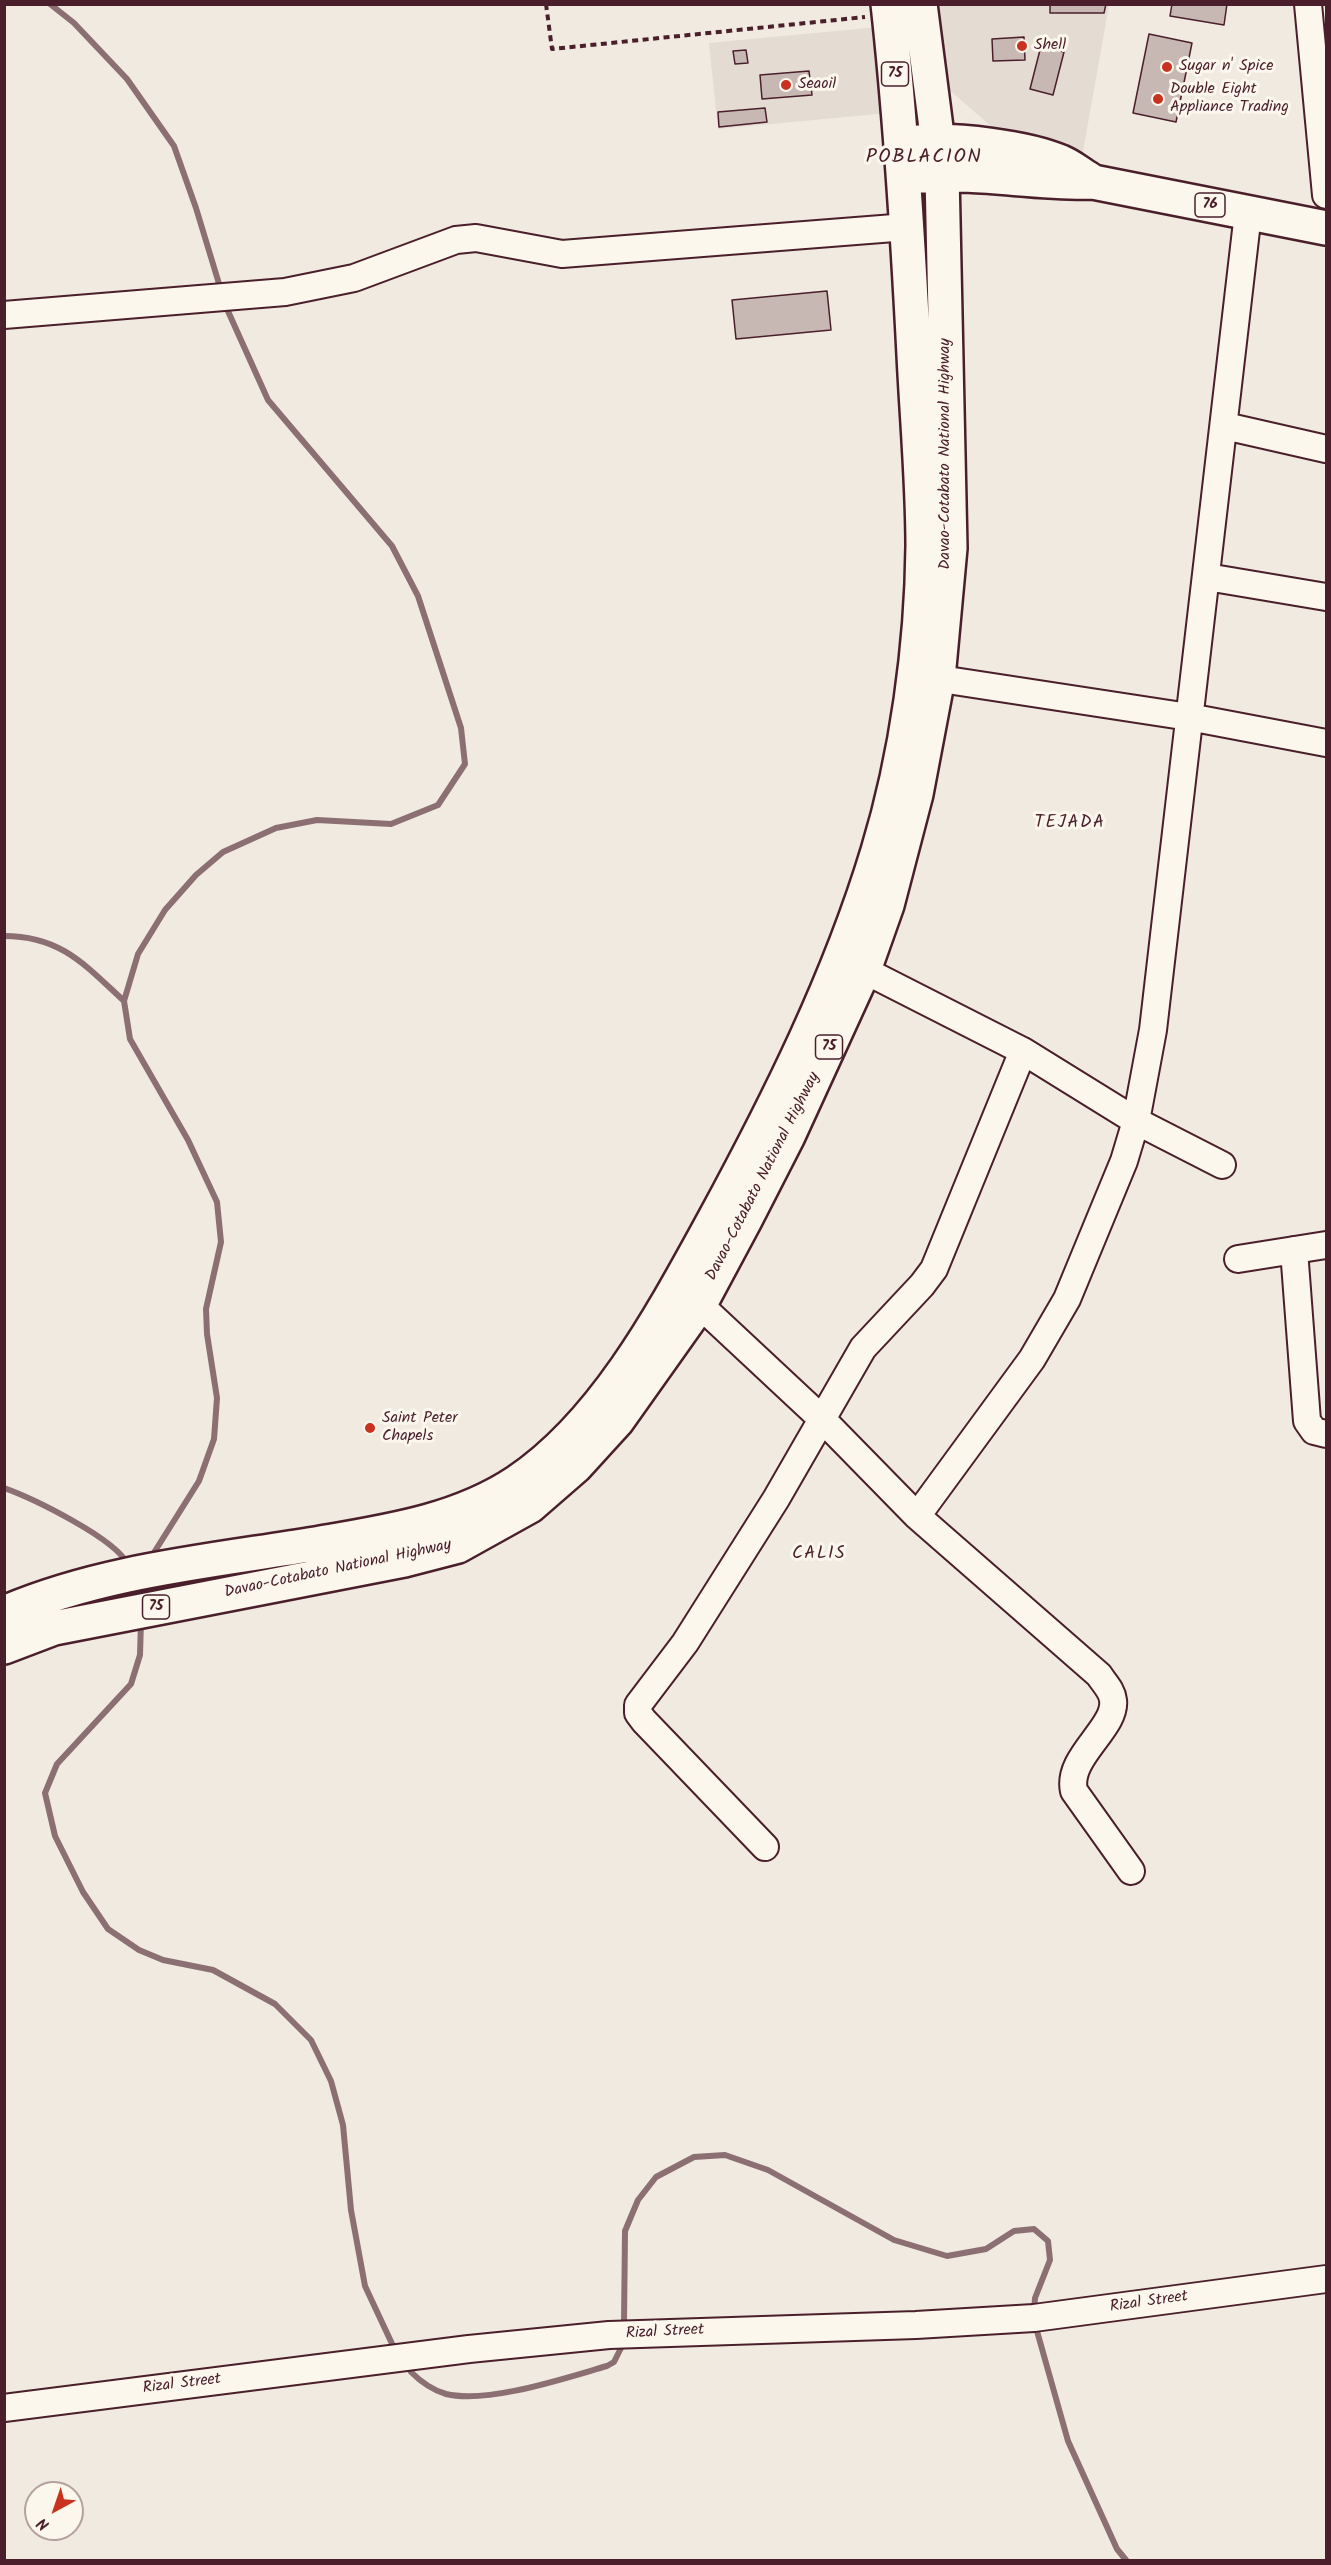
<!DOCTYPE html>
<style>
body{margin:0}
#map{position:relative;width:1331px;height:2565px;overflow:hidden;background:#f0eae0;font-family:Kalam,sans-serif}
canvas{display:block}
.frame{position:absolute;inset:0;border:6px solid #4a1f2b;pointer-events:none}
.north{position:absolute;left:24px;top:2481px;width:60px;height:60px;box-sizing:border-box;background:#fbf7ec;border:2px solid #b4a19f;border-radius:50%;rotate:220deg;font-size:16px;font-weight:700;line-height:24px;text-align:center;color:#4a1f2b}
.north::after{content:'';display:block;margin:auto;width:21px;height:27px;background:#c8321e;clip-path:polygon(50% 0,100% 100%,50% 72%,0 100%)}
</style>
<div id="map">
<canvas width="1331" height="2565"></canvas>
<div class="frame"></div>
<div class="north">N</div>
</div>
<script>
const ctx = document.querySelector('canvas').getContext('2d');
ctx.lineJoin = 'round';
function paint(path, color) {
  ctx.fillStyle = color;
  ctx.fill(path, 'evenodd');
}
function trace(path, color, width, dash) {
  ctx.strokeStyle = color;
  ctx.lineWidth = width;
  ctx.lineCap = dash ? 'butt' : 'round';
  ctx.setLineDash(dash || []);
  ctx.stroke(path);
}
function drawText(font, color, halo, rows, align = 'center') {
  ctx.font = font + ' Kalam,sans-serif';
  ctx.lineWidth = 6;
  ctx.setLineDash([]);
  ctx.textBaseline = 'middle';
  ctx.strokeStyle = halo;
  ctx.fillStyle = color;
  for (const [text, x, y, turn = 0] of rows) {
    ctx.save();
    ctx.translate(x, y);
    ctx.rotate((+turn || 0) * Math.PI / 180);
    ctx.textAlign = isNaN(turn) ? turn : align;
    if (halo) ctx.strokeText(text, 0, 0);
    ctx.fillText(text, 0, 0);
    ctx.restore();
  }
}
const built = new Path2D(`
 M936,5H1109L1082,157L1007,140L947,88Z
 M879,27L888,113L718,129L709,43Z`);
const stream = new Path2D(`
 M50,4L74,23L127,79L174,146L196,208L220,287
 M4,936C61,936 85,965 124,1001
 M4,1488C32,1498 117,1539 128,1565
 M150,1559L199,1481L214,1439L217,1398L207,1334L206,1309L221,1242L217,1202L188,1140L130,1039L124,1001L138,954L165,910L196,875L223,852L276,828L317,820L391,824L438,805L465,764L461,728L418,596L392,546L268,400L227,309
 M141,1621L140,1655L131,1684L57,1764L45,1793L55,1836L83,1892L108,1929L139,1950L163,1960L213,1970L275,2004L311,2040L331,2081L343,2125L351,2210L365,2286L394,2348
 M624,2323L625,2231L638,2200L656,2177L694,2157L725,2155L768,2170L894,2240L947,2256L986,2249L1014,2231L1034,2229L1048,2241L1050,2260L1035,2298L1034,2311
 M1035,2324L1068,2441L1117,2549L1126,2560
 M411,2372C421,2382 432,2390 446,2394C488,2404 565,2378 607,2366L614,2362L623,2344`);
const building = new Path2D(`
 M1050,4H1106L1104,13H1050Z
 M1172,4H1227L1224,25L1170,16Z
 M1149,34L1192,43L1176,122L1133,113Z
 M1024,37L1025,60L993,61L992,39Z
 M1041,46L1064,52L1053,95L1030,89Z
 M746,50L748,63L735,64L733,51Z
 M809,71L812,95L762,99L760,75Z
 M765,108L767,122L719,127L718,112Z
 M827,291L831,330L736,339L732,300Z`);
const path = new Path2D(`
 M546,4L552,49L865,17`);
const minor = new Path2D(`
 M1308,4L1326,195
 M4,315L285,292L354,278L456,240L476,238L562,254L907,227
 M1225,426L1326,449
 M1207,577L1326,597
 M921,676L1189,717L1326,743
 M848,962L1023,1051L1136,1121L1222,1165
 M1294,1250L1307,1421L1314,1431L1326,1434
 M1238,1259L1326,1245
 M687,1293L823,1420L917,1516L1099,1675C1104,1683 1112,1690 1113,1700C1117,1728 1066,1757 1074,1791L1131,1871
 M917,1516L1032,1359L1067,1299L1124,1161L1136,1121L1153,1030L1248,213
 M765,1847L644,1721L638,1713V1705L685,1643L776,1499L863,1348L922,1285L934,1269L1023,1051
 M4,2408L469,2349L609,2335L916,2325L1034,2318L1326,2279`);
const highway = new Path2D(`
 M919,142C957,139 1026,147 1061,162C1071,166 1080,174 1089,179
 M922,176C979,171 1035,184 1093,182L1326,228
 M4,1613C101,1571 211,1561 315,1544C384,1532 457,1522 517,1482C605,1423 664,1311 714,1220C778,1102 839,980 878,851C907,756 922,646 923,546C923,483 917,418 914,355C908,238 901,121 888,4
 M4,1647L54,1628L404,1560L458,1546L530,1506L576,1466L617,1421L700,1304L745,1220L788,1136L864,970L887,905L916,794L938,678L950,548L942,174L920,4`);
const markers = [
 [1022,46,6,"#c8321e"],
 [1167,67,6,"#c8321e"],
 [786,85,6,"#c8321e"],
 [1158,99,6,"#c8321e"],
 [370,1428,6,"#c8321e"]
];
const shields = [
 [895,74,27],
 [1210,205,30],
 [829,1047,27],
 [156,1607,27]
];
const shieldNames = [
 ["75",895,74],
 ["76",1210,205],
 ["75",829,1047],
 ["75",156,1607]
];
const poiNames = [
 ["Shell",1034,46],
 ["Sugar n' Spice",1179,67],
 ["Seaoil",798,85],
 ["Double Eight",1170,90],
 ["Appliance Trading",1170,108],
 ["Saint Peter",382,1419],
 ["Chapels",382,1437]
];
const streetNames = [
 ["Davao-Cotabato National Highway",946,454,-90],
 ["Davao-Cotabato National Highway",764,1177,-63],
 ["Davao-Cotabato National Highway",338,1570,-12],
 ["Rizal Street",1149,2303,-8],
 ["Rizal Street",665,2333,-3],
 ["Rizal Street",182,2385,-7]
];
const neighbourhoodNames = [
 ["TEJADA",1070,824],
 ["CALIS",819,1555]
];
const quarterNames = [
 ["POBLACION",924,159]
];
paint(built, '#e4dbd2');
trace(stream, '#8c6f72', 6);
paint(building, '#c8b8b3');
trace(building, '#4a1f2b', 1.5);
trace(minor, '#4a1f2b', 30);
trace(highway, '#4a1f2b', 38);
trace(path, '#4a1f2b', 4, [6, 4.5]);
trace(minor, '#fbf7ec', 26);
trace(highway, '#fbf7ec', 33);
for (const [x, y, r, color] of markers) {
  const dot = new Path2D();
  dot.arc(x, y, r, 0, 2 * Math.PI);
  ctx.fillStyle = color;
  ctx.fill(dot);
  trace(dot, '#fbf7ec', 2);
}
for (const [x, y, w] of shields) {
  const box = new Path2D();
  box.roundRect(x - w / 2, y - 12, w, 24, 4.5);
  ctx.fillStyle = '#fbf7ec';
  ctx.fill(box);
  trace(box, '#4a1f2b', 1.5);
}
drawText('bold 15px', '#4a1f2b', null, shieldNames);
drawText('16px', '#4a1f2b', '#fbf7ec', poiNames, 'left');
drawText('16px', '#4a1f2b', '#fbf7ec', streetNames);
ctx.letterSpacing = '1.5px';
drawText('18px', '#4a1f2b', '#fbf7ec', neighbourhoodNames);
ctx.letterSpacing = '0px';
ctx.letterSpacing = '1.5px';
drawText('20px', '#4a1f2b', '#fbf7ec', quarterNames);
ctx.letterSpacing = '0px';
</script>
